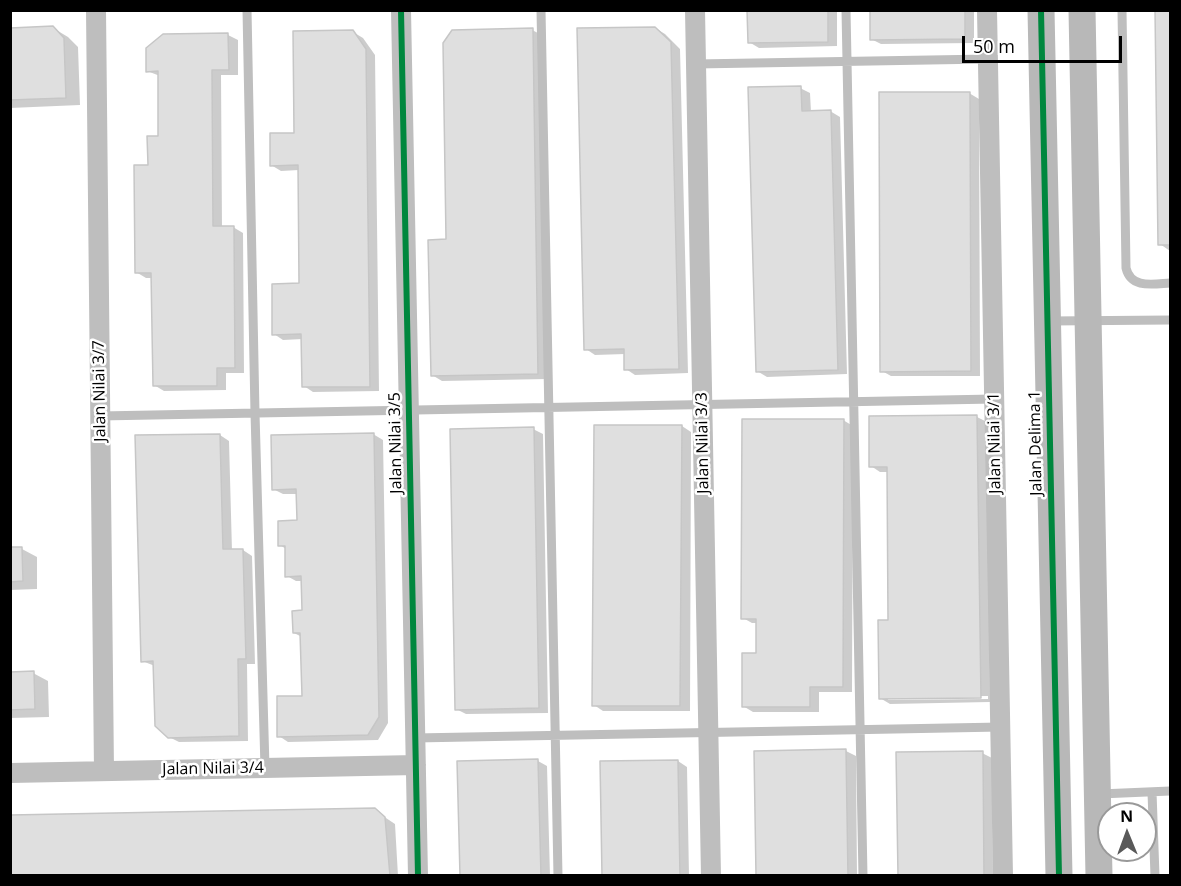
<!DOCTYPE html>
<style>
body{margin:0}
#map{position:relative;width:1181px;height:886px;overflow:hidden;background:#fff;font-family:"Open Sans",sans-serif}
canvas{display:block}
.frame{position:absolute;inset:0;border:12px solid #000;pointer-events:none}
.north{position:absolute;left:1097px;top:802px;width:60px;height:60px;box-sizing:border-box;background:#fff;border:2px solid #999;border-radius:50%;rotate:359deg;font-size:16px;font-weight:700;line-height:24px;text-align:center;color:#000}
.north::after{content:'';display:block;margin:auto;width:21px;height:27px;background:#595959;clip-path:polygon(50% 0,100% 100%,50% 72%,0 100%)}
.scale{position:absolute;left:962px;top:36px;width:160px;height:27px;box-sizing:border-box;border:3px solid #000;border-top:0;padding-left:8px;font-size:18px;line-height:21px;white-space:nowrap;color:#000;-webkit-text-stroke:4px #fff;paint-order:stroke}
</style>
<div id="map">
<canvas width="1181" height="886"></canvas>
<div class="frame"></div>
<div class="north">N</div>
<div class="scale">50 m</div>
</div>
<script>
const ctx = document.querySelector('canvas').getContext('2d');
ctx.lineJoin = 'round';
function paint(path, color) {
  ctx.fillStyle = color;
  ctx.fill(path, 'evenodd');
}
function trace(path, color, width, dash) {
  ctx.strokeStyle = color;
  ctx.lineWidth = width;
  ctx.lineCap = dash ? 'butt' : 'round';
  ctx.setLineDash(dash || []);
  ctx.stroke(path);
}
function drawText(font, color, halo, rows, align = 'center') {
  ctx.font = font + ' "Open Sans",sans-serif';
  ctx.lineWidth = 5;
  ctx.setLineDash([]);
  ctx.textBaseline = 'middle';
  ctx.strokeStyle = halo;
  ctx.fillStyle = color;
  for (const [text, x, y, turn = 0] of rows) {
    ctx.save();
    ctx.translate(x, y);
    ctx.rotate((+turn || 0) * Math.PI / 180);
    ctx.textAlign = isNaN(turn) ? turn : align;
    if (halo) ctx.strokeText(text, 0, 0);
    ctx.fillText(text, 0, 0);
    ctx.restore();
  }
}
const shadow = new Path2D(`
 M749,10H837V46L759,48L749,42Z
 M871,10H974V43L881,44L871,39Z
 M1156,10H1170V251L1160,244Z
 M53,28L68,37L78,47L80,105L10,108V29Z
 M655,28L665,34L680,49L688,373L635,375L626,369L625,354L595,355L586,349Z
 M532,30L542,35L547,379L442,381L432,375L447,241Z
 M353,32L363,38L375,55L379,391L313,392L304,386L303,339L283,340L274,334L301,285L299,170L281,171L271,165L295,135Z
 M228,35L238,40V75H221L222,228L233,227L243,233L244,373H226V390L164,391L154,385L153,278H146L136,272L149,166L160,138V76L147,71Z
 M800,88L810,93L811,112L830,111L840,117L847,374L767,377L757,371Z
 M969,93L979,99L980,376H891L882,371Z
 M977,417L987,422L990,702L890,704L880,698L890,622L888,472H880L871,466ZM988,696V699L888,700V697Z
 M843,420L853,426L852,692H819V712H753L743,706L758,655V623H752L743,618Z
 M682,426L691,432L690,711H603L594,705Z
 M533,429L543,434L548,713L466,714L456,709Z
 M373,434L383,440L388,723L378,740L288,742L279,736L303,697L302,637L294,633L303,612V581H296L287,576L286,549L280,545L298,522V494H283L273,489Z
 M220,435L229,441L232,551L243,550L252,556L255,664H247L248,741L179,742L169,737L155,666L142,661Z
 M10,549H22L37,557V589L10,590Z
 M10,673H33L48,681L49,717L10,718Z
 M846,751L856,756L857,876H757L755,752Z
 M982,753L992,758L993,876H899Z
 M538,761L547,766L550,876H461Z
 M678,761L687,767L689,876H603Z
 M374,810L395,824L398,876H10Z`);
const building = new Path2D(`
 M747,10H828V42L748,43Z
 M870,10H965V39L870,40Z
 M1155,10H1170V245H1158Z
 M53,26L64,38L66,98L10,100V28Z
 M655,27L671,42L679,369L624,370V349L584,350L577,28Z
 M533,28L538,374L431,376L428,240L446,239L443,43L452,30Z
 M353,30L366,49L370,387H302L301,334L272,335V284L299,283L298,165L270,166V133H294L293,31Z
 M228,33L229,70H212L213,226H234L235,368H217V386H153L151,273H135L134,165H148L147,136H158V71L146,72V48L163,34Z
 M801,86L802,111L831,110L838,370L756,372L748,87Z
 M879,92H970L971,371L880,372Z
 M977,415L981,698L879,699L878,620H888L887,467H869V416Z
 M742,419H844L843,687H810V707H742V653H756V619H741Z
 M594,425H682L680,706H592Z
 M534,427L539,708L455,710L450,429Z
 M374,433L379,717L368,735L277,737V696H302L300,633H293L292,611L302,610L301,576L285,577V546H278V521L297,520L296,489L272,490L271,435Z
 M220,434L223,549H243L246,659H238L239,736L168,738L155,726L153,661L141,662L135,435Z
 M10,547H22L23,581L10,582Z
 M34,671L35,709L10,710V672Z
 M846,749L848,876H756L754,751Z
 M983,751L984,876H898L896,752Z
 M538,759L541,876H460L457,761Z
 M678,760L680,876H602L600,761Z
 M375,808L385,817L390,876H10V815Z`);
const lane = new Path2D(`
 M247,10L255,413L265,768
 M541,10L558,876
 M846,10L863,876
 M1122,10L1126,268C1131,289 1153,284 1170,283
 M696,64L988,59
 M1050,321L1170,320
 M100,416L994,399
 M415,738L1001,727
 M1152,792L1155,876
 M1100,794L1170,791`);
const street = new Path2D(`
 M96,10L104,771
 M401,10L418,876
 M695,10L711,876
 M987,10L1003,876
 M10,773L416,765`);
const secondary = new Path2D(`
 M1041,10L1059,876
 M1082,10L1099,876`);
const cycleway = new Path2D(`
 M401,10L418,876
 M1041,10L1059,876`);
const streetNames = [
 ["Jalan Nilai 3/7",100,391,-91],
 ["Jalan Nilai 3/5",396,443,-91],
 ["Jalan Nilai 3/3",703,443,-91],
 ["Jalan Nilai 3/1",995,443,-91],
 ["Jalan Delima 1",1036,443,-91],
 ["Jalan Nilai 3/4",213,769,-1]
];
paint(shadow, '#0003');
paint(building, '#dfdfdf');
trace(building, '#c6c6c6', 1.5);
trace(lane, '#bebebe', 9);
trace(street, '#bebebe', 20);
trace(secondary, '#b8b8b8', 27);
trace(cycleway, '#00873e', 6);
drawText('16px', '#000', '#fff', streetNames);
</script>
